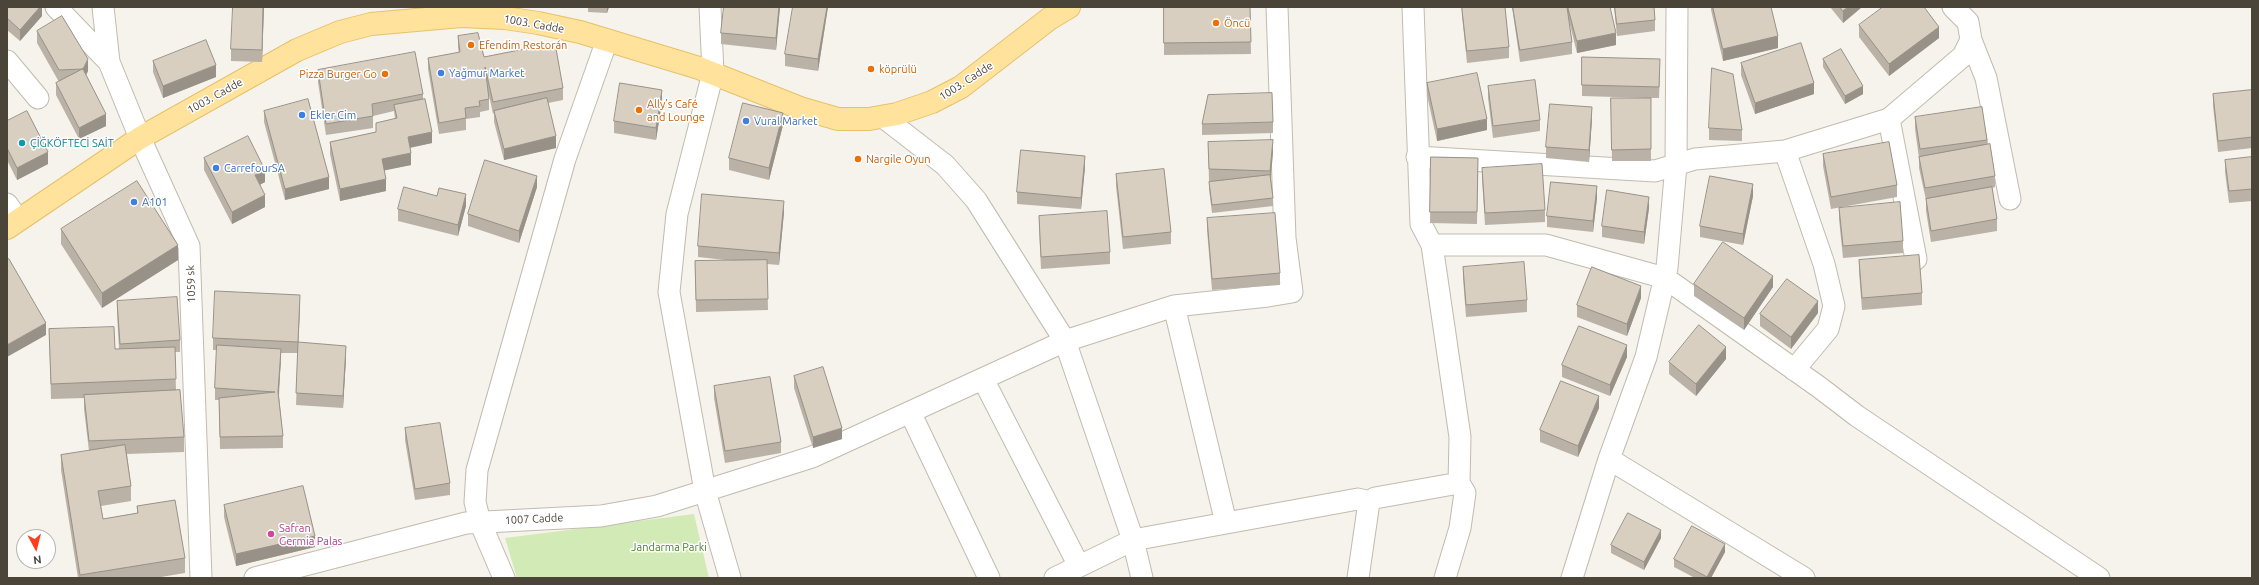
<!DOCTYPE html>
<meta charset="utf-8">
<style>
body{margin:0}
#map{position:relative;width:2259px;height:585px;overflow:hidden;background:#f6f3ec;font-family:Ubuntu,sans-serif}
canvas{display:block}
.frame{position:absolute;inset:0;border:8px solid #4b4439;pointer-events:none}
.north{position:absolute;left:16px;top:529px;width:40px;height:40px;box-sizing:border-box;background:#fff;border:1px solid #b7b4b0;border-radius:50%;rotate:173deg;font-size:11px;font-weight:700;line-height:16px;text-align:center;color:#4b4439}
.north::after{content:'';display:block;margin:auto;width:14px;height:18px;background:#fc3f1d;clip-path:polygon(50% 0,100% 100%,50% 72%,0 100%)}
</style>
<div id="map">
<canvas width="2259" height="585"></canvas>
<div class="frame"></div>
<div class="north">N</div>
</div>
<script>
const ctx = document.querySelector('canvas').getContext('2d');
ctx.lineJoin = 'round';
function paint(path, color) {
  ctx.fillStyle = color;
  ctx.fill(path, 'evenodd');
}
function trace(path, color, width, dash) {
  ctx.strokeStyle = color;
  ctx.lineWidth = width;
  ctx.lineCap = dash ? 'butt' : 'round';
  ctx.setLineDash(dash || []);
  ctx.stroke(path);
}
function drawText(font, color, halo, rows, align = 'center') {
  ctx.font = font + ' Ubuntu,sans-serif';
  ctx.lineWidth = 3;
  ctx.setLineDash([]);
  ctx.textBaseline = 'middle';
  ctx.strokeStyle = halo;
  ctx.fillStyle = color;
  for (const [text, x, y, turn = 0] of rows) {
    ctx.save();
    ctx.translate(x, y);
    ctx.rotate((+turn || 0) * Math.PI / 180);
    ctx.textAlign = isNaN(turn) ? turn : align;
    if (halo) ctx.strokeText(text, 0, 0);
    ctx.fillText(text, 0, 0);
    ctx.restore();
  }
}
const green = new Path2D(`
 M694,514L709,578H517L505,538Z`);
const minor = new Path2D(`
 M56,7L109,62
 M103,7L109,62L140,138L189,246L201,578
 M710,7L713,73L677,214L669,292L705,491L730,578
 M1413,7L1421,224L1432,245L1460,437L1459,483L1465,493L1460,528L1445,578
 M1971,40L1986,78L2010,199
 M7,61L38,98
 M883,117L945,165L976,200L1065,341L1133,540L1142,578
 M1889,119L1916,259
 M1785,151L1824,264L1834,306L1828,329L1794,370
 M1417,157L1655,171L1695,159L1785,151L1889,119L1963,56L1971,40L1968,22L1953,7
 M7,204L18,220
 M1432,245H1546L1665,278L1819,387L1857,416L2099,578
 M1174,306L1226,523
 M983,379L1079,566
 M910,412L989,578
 M1609,459L1804,578
 M255,578L466,523L601,516L657,506L812,457L1065,341L1174,306L1268,296L1292,292L1285,238L1277,7
 M504,578L480,522L475,502L477,470L565,159L607,40
 M1055,578L1133,540L1358,499L1369,502
 M1358,578L1369,502L1375,498L1459,483
 M1572,578L1609,459L1646,357L1667,268L1676,165L1677,7`);
const major = new Path2D(`
 M7,228L140,138L297,50L340,32L371,24L461,16L505,18L538,23L580,32L699,68L800,108L838,119H869L897,114L932,102L961,87L1049,19L1069,7`);
const wall = new Path2D(`
 M7,7H42V16L20,41L7,30Z
 M264,7L262,62L231,61V49Z
 M588,7H609L607,13L588,12Z
 M780,7L776,50L721,44V33Z
 M828,7L818,71L785,66V54Z
 M1164,7H1250L1251,54L1164,55Z
 M1462,7H1505L1509,47V58L1467,63L1462,15Z
 M1512,7H1610L1616,45L1577,53L1569,21L1572,42V54L1520,62Z
 M1614,7H1654L1655,20V31L1617,36Z
 M1711,7H1771L1778,48L1723,61L1711,10Z
 M1830,7H1862L1843,23Z
 M1859,25L1939,38L1889,76L1859,37Z
 M37,31L88,71L86,75L106,126L79,139L56,95V83L59,82L37,43Z
 M458,36L484,57L563,88V100L548,103L556,148L504,160L494,122V113L493,114L489,95V110L480,112V117L466,119V130L439,134L428,69V58L459,53L458,48Z
 M1823,59L1863,94L1845,104L1823,67Z
 M153,61L216,77L163,98L153,72Z
 M1741,63L1814,94L1755,114L1741,75Z
 M318,70L423,94V99L432,143L410,148L411,165L384,170L386,191L340,201L330,154V142L376,132L395,119L394,111L373,116V128L326,135L318,82Z
 M1660,71L1659,98H1651V161H1612L1611,98H1647L1582,96V85Z
 M1427,83L1487,130L1437,141L1427,95Z
 M1488,86L1540,120V131L1493,138L1488,98Z
 M2252,90V148L2218,152L2213,106V94Z
 M662,102L656,140L614,133V121Z
 M264,111L329,189L285,200L264,122Z
 M1915,117L1987,140V144L1995,176V187L1992,188L1997,219V231L1931,242L1926,211V200L1919,168V158L1915,129Z
 M1592,119L1589,162L1546,158V147Z
 M7,121L48,164L17,180L7,160Z
 M1273,122V133L1202,135V124Z
 M783,125L769,180L729,170V158Z
 M1709,128L1742,130V141L1709,140Z
 M1208,142L1273,152L1271,178L1273,198V206L1212,213L1209,190V182L1216,181H1209Z
 M1823,154L1897,185V197L1831,209L1823,166Z
 M1431,157L1478,158L1477,224L1430,223Z
 M2252,157V201L2229,203L2225,172V160Z
 M204,158L265,182L260,185L265,207L232,224L204,170Z
 M1085,167L1081,209L1017,204V192Z
 M1482,168L1545,210V222L1485,225L1482,179Z
 M1116,174L1171,232V244L1123,249L1116,186Z
 M537,187L519,243L468,226V214Z
 M437,196L466,206L458,236L398,221V209Z
 M1753,196L1743,245L1700,237V226Z
 M1597,198L1593,232L1547,227V216Z
 M1649,208L1644,244L1602,237V226Z
 M1839,208L1903,241V253L1843,258L1839,219Z
 M784,212L779,265L767,264L768,310L696,312L695,261H734L698,257V246Z
 M1039,216L1110,252V264L1041,269L1039,227Z
 M1207,218L1280,273V285L1212,290L1207,230Z
 M61,229L178,260L102,308L61,244Z
 M1859,260L1922,293V305L1862,310L1859,272Z
 M1463,267L1527,300V312L1466,317L1463,278Z
 M1694,284L1773,287L1744,330L1694,296Z
 M1641,298L1627,336L1577,317V305Z
 M117,301L180,340V352H175L176,391L184,437V452L127,454L131,486V501L101,506L103,519L137,513V506L185,558V573L155,578H78L61,470V455L89,451L84,409V398L51,399L49,329L115,349H119L117,313Z
 M300,306L298,342L346,358L343,408L296,405L298,353H281L279,396L283,436V448L220,449L219,400H215V388L217,350H213V338Z
 M1818,313L1791,349L1760,326V314Z
 M1627,357L1610,396L1562,377V365Z
 M1726,359L1696,396L1669,374V362Z
 M794,376L842,439L813,448L794,388Z
 M714,386L781,442V453L725,463L714,398Z
 M1599,408L1578,457L1540,442V430Z
 M405,428L450,483V495L415,500L405,440Z
 M224,505L315,547L236,566L224,517Z
 M1661,538L1644,570L1611,553V545Z
 M1725,552L1711,578H1695L1674,567V559Z`);
const shadedWall = new Path2D(`
 M40,7H42V16L20,41V30Z
 M263,7H264L262,62V50Z
 M607,7H609L607,13Z
 M779,7H780L776,50V38Z
 M827,7H828L818,71V59Z
 M1848,7H1862L1843,23V11Z
 M1939,27V38L1889,76V64Z
 M1616,33V45L1577,53V41Z
 M1778,36V48L1723,61V49Z
 M88,59V71L83,81V69Z
 M216,65V77L163,98V86Z
 M1814,83V94L1755,114V103Z
 M1863,86V94L1845,104V96Z
 M662,90V102L656,140V128Z
 M1592,107V119L1589,162V150Z
 M783,113V125L769,180V168Z
 M106,114V126L79,139V128Z
 M1487,119V130L1437,141V129Z
 M432,132V143L408,148V137Z
 M556,136V148L504,160V149Z
 M1273,140V152L1270,183V171Z
 M48,152V164L17,180V168Z
 M411,153V165L382,171V159Z
 M1085,156V167L1081,209V198Z
 M265,170V182L255,187V175Z
 M537,176V187L519,243V231Z
 M329,177V189L285,200V189Z
 M386,179V191L340,201V189Z
 M1753,184V196L1743,245V234Z
 M1597,186V198L1593,232V221Z
 M466,194V206L458,236V225Z
 M265,195V207L232,224V212Z
 M1649,197V208L1644,244V232Z
 M784,201V212L779,265V253Z
 M178,245V260L102,308V293Z
 M1773,276V287L1744,330V318Z
 M1641,286V298L1627,336V324Z
 M300,295V306L298,353V342Z
 M1818,301V313L1791,349V337Z
 M46,323V335L7,357V345Z
 M1627,345V357L1610,396V385Z
 M346,346V358L343,408V396Z
 M1726,347V359L1696,396V384Z
 M281,349V360L278,403V392Z
 M1599,396V408L1578,457V446Z
 M842,428V439L813,448V437Z
 M1661,530V538L1644,570V562Z
 M315,536V547L236,566V554Z
 M1725,544V552L1711,578H1707V577Z`);
const building = new Path2D(`
 M7,7H40L20,30L7,18Z
 M233,7H263L262,50L231,49Z
 M724,7H779L776,38L721,33Z
 M793,7H827L818,59L785,54Z
 M1164,7H1250L1251,42L1164,43Z
 M1462,7H1505L1509,47L1467,51Z
 M1513,7H1567L1572,42L1520,50Z
 M1568,7H1610L1616,33L1577,41Z
 M1615,7H1654L1655,20L1617,24Z
 M1713,7H1771L1778,36L1723,49Z
 M1840,7H1848L1843,11Z
 M1883,7H1924L1939,27L1889,64L1859,25Z
 M62,16L88,59L83,69L59,70L37,31Z
 M478,33L484,57L555,43L563,88L493,102L485,67L489,99L479,101L480,106L465,108L466,118L439,123L428,58L460,52L458,36Z
 M206,40L216,65L163,86L153,61Z
 M1801,43L1814,83L1755,103L1741,63Z
 M1841,49L1863,86L1845,96L1823,59Z
 M415,52L423,94L372,104L373,116L326,124L318,70Z
 M1582,57L1660,59L1659,87L1582,85Z
 M1712,68L1733,74L1742,130L1709,128Z
 M83,69L106,114L79,128L56,83Z
 M1477,73L1487,119L1437,129L1427,83Z
 M1535,80L1540,120L1493,126L1488,86Z
 M620,83L662,90L656,128L614,121Z
 M2252,90V137L2218,141L2213,94Z
 M1272,93L1273,122L1202,124L1208,95Z
 M547,98L556,136L504,149L494,111Z
 M1611,98H1651V149L1612,150Z
 M308,99L329,177L285,189L264,111Z
 M425,99L432,132L408,137L411,153L382,159L386,179L340,189L330,142L376,132V123L397,118L394,105Z
 M743,103L783,113L769,168L729,158Z
 M1550,104L1592,107L1589,150L1546,147Z
 M1982,107L1987,140L1920,149L1915,117Z
 M27,111L48,152L17,168L7,148V121Z
 M248,136L265,170L255,175L265,195L232,212L204,158Z
 M1273,140L1270,171L1209,169L1208,142Z
 M1889,142L1897,185L1831,197L1823,154Z
 M1990,144L1995,176L1925,188L1919,157Z
 M1021,150L1085,156L1081,198L1017,192Z
 M1431,157L1478,158L1477,212H1430Z
 M2252,157V189L2229,191L2225,160Z
 M485,160L537,176L519,231L468,214Z
 M1542,164L1545,210L1485,213L1482,168Z
 M1164,169L1171,232L1123,237L1116,174Z
 M1270,175L1273,198L1212,205L1209,182Z
 M1710,176L1753,184L1743,234L1700,226Z
 M137,181L178,245L102,293L61,229Z
 M1551,182L1597,186L1593,221L1547,216Z
 M404,187L437,196L439,188L466,194L458,225L398,209Z
 M1992,187L1997,219L1931,231L1926,199Z
 M1607,190L1649,197L1644,232L1602,226Z
 M702,194L784,201L779,253L698,246Z
 M1900,202L1903,241L1843,246L1839,208Z
 M1107,211L1110,252L1041,257L1039,216Z
 M1275,213L1280,273L1212,279L1207,218Z
 M1723,242L1773,276L1744,318L1694,284Z
 M1919,255L1922,293L1862,298L1859,260Z
 M9,259L46,323L7,345V260Z
 M767,260L768,299L696,300L695,261Z
 M1524,262L1527,300L1466,305L1463,267Z
 M1592,267L1641,286L1627,324L1577,305Z
 M1787,279L1818,301L1791,337L1760,314Z
 M215,291L300,295L298,342L346,346L343,396L296,393L298,342L213,338Z
 M177,297L180,340L120,344L117,301Z
 M1699,325L1726,347L1696,384L1669,362Z
 M1579,326L1627,345L1610,385L1562,365Z
 M114,327L115,349L175,347L176,379L51,384L49,329Z
 M217,345L281,349L278,392L283,436L220,437L219,398L275,392L215,388Z
 M823,367L842,428L813,437L794,376Z
 M770,377L781,442L725,451L714,386Z
 M1561,381L1599,396L1578,446L1540,430Z
 M180,390L184,437L89,441L84,395Z
 M440,423L450,483L415,489L405,428Z
 M125,445L131,486L98,491L103,519L138,513L137,506L175,500L185,558L80,575L61,455Z
 M303,486L315,536L236,554L224,505Z
 M1628,513L1661,530L1644,562L1611,545Z
 M1692,526L1725,544L1707,577L1674,559Z`);
const markers = [
 [1216,23,4,"#e8710a"],
 [471,45,4,"#e8710a"],
 [871,69,4,"#e8710a"],
 [441,73,4,"#3f7fe0"],
 [385,74,4,"#e8710a"],
 [639,110,4,"#e8710a"],
 [302,115,4,"#3f7fe0"],
 [746,121,4,"#3f7fe0"],
 [22,143,4,"#0f9aa8"],
 [858,159,4,"#e8710a"],
 [216,168,4,"#3f7fe0"],
 [134,202,4,"#3f7fe0"],
 [271,534,4,"#d1479c"]
];
const foodNames = [
 ["Öncü",1224,23],
 ["Efendim Restorán",479,45],
 ["köprülü",879,69],
 ["Pizza Burger Go",377,74,"right"],
 ["Ally’s Café",647,104],
 ["and Lounge",647,117],
 ["Nargile Oyun",866,159]
];
const streetNames = [
 ["1003. Cadde",534,24,10],
 ["1003. Cadde",966,81,-33],
 ["1003. Cadde",215,96,-29],
 ["1059 sk",191,284,-92],
 ["1007 Cadde",534,519,-3]
];
const shopNames = [
 ["Yağmur Market",449,73],
 ["Ekler Cim",310,115],
 ["Vural Market",754,121],
 ["CarrefourSA",224,168],
 ["A101",142,202]
];
const cultureNames = [
 ["ÇİĞKÖFTECİ SAİT",30,143]
];
const hotelNames = [
 ["Safran",279,528],
 ["Germia Palas",279,541]
];
const parkNames = [
 ["Jandarma Parki",669,547]
];
paint(green, '#d2eab5');
trace(minor, '#c2bbae', 23);
trace(major, '#e6c16a', 24);
trace(minor, '#fff', 21);
trace(major, '#ffe39c', 22);
paint(wall, '#bab2a6');
paint(shadedWall, '#979187');
paint(building, '#d8cfc1');
trace(building, '#979187', 1);
for (const [x, y, r, color] of markers) {
  const dot = new Path2D();
  dot.arc(x, y, r, 0, 2 * Math.PI);
  ctx.fillStyle = color;
  ctx.fill(dot);
  trace(dot, '#fff', 1.5);
}
drawText('11px', '#c56008', '#fff', foodNames, 'left');
drawText('11px', '#4b4439', '#fff', streetNames);
drawText('11px', '#366cbe', '#fff', shopNames, 'left');
drawText('11px', '#0d838f', '#fff', cultureNames, 'left');
drawText('11px', '#b23c85', '#fff', hotelNames, 'left');
drawText('11px', '#4a7f2a', '#fff', parkNames);
</script>
